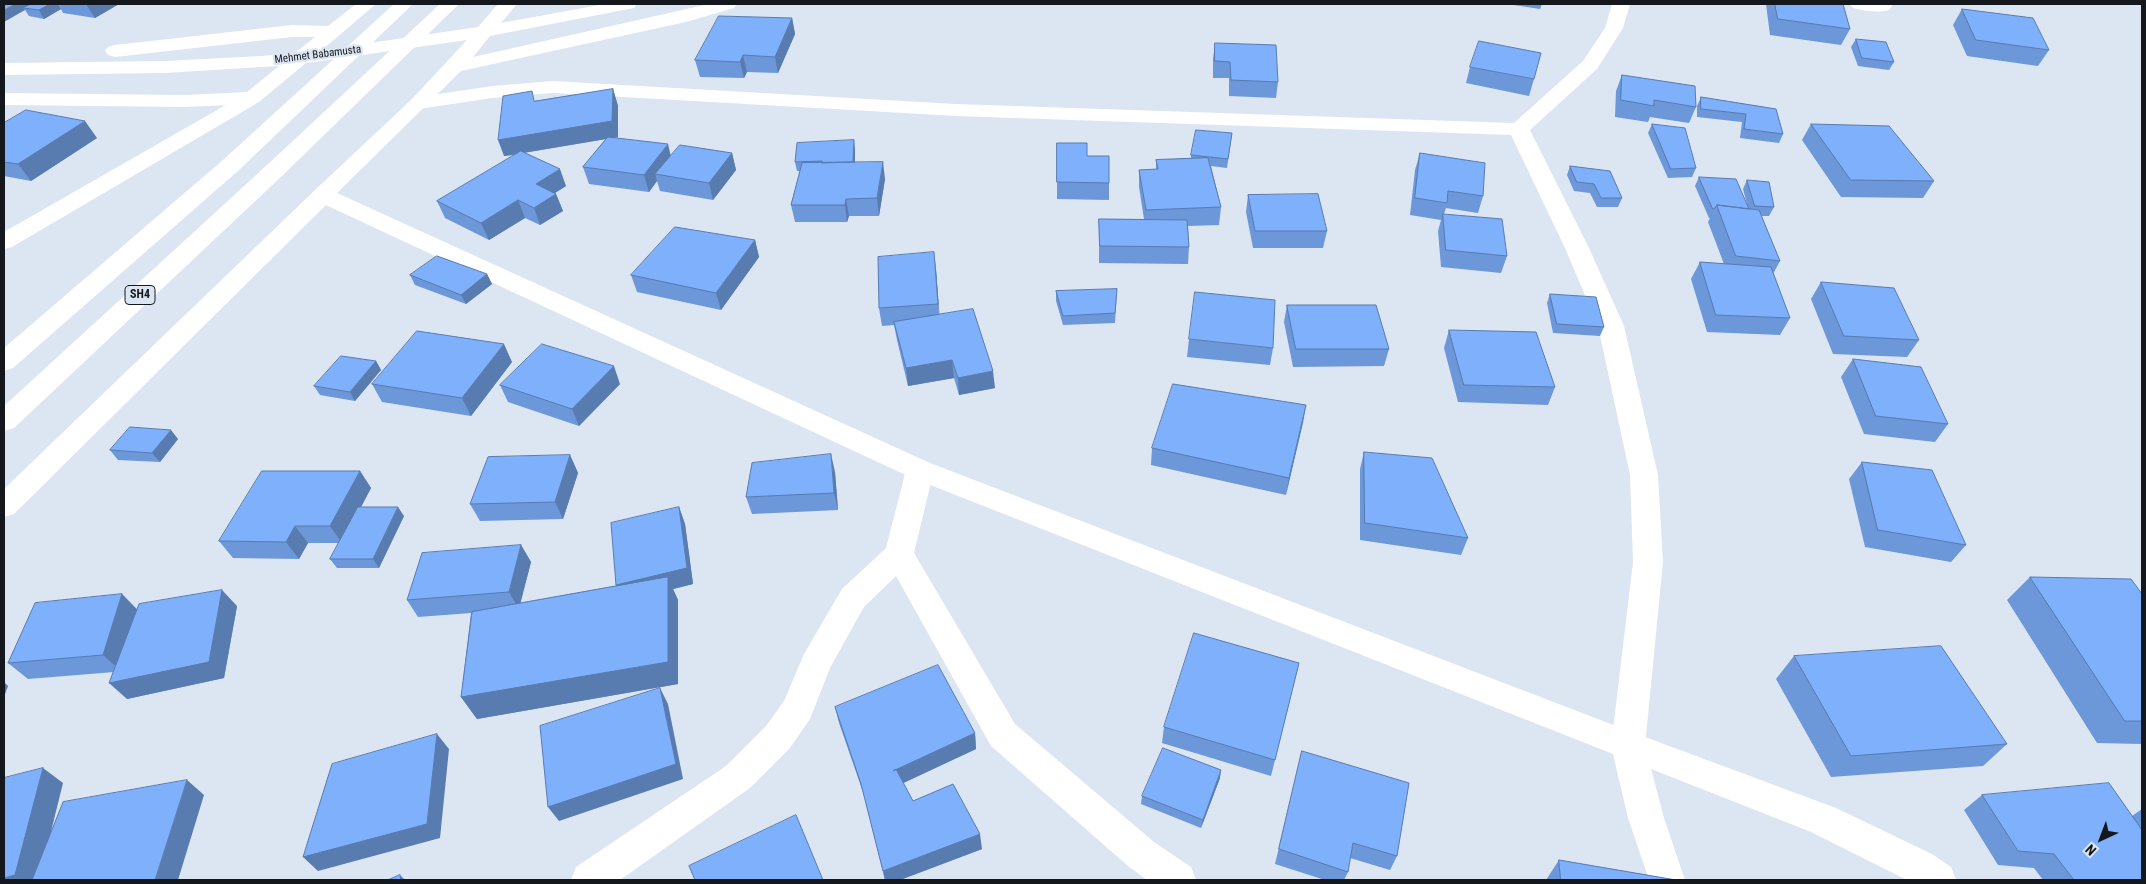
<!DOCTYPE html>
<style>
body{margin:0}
#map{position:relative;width:2146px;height:884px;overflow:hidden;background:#dce5f2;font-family:"Roboto Condensed",sans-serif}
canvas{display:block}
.frame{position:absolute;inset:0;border:5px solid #14171c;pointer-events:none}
.north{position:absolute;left:2076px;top:814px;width:50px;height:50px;-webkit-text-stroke:4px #dce5f2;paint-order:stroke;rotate:223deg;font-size:14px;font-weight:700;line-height:20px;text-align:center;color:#14171c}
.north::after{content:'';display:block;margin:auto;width:18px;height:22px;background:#14171c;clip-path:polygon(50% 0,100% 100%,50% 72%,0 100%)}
</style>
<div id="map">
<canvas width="2146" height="884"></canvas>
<div class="frame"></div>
<div class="north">N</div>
</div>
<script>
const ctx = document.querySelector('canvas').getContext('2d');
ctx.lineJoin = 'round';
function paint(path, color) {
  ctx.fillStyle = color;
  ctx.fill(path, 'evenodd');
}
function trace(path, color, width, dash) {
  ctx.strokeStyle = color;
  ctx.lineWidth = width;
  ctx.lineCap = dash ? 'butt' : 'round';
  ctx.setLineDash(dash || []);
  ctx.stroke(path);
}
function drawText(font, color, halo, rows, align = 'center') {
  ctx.font = font + ' "Roboto Condensed",sans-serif';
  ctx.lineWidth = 4.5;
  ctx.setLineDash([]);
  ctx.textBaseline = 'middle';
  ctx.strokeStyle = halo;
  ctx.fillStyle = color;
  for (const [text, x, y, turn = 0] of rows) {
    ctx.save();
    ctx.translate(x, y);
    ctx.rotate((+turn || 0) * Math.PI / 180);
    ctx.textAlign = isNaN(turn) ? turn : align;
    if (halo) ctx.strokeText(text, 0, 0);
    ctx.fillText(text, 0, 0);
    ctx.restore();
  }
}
const street = new Path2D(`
 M1612,4H1630L1623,28L1597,69L1530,130L1589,248L1624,326L1658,475L1663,562L1645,746L1664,818L1685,880H1649L1628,818L1611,746L1633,562L1630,475L1598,326L1565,248L1511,135L956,116L553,93L492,98L419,109L412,107L409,103L412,99L419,97L492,86L553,81L956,104L1514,123L1583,61L1605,28Z
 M1850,4H1891L1892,6L1889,10C1878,13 1864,11 1853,8Z
 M252,92L259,94L262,98L259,102L12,247L4,249V232L245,94Z
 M323,188L331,190L334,195L331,200L14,514L4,517V489L315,190Z
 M920,459L930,463L934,470L914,553L1015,724L1154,842L1191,867L1196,880H1147L1128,866L991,746L896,576L864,607L830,668L810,719L790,748L750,788L620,880H571L576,867L726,766L766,726L784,701L804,654L842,589L886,548L906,470L910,463Z`);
const secondary = new Path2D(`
 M356,4H376L322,50L478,27L498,4H517L501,23L605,4H637L634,8L490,36L473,57L709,4H737L734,8L686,22L461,71L337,193L930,463L1637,734L1836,808L1932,854L1951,867L1956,880H1907L1811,832L910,477L315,200L312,195L315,190L412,99L467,40L306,63L259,102L252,104L185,107L4,105V93L185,95L247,92L279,66L165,73L4,75V63L165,61L261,56L295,53L315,37H292L115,57L108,55L105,51L108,47L115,45L292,25L328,26Z`);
const highway = new Path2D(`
 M394,4H413L239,170L13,368L4,371V348L223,160Z
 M440,4H459L283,175L14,428L4,431V406L267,165Z`);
const wall = new Path2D(`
 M4,4H119L95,18L63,13L61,9L44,19L29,16L25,10Z
 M1507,4H1542L1540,9Z
 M1766,4H1843L1850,29L1841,45L1770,35Z
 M1962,9L2049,50L2038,66L1967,56L1953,25Z
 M792,18L795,34L778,73L747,72L744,78L700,77L695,60Z
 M1856,39L1894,62L1889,70L1858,66L1851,47Z
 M1215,43L1278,82L1276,98L1229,96V78H1213V59Z
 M1470,67L1534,79L1529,96L1466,83Z
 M1622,75L1696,107L1689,123L1650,117L1648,122L1615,117L1616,91Z
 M613,89L618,106V137L615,138L671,156L732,153L736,170L713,200L660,191L657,181L649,192L589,184L583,167L606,139L524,153L566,186L555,193L556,194L563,211L540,225L525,218L489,240L445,218L437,201L515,155L504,156L535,101Z
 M1701,97L1776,109L1783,134L1779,143L1740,138L1742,122L1697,117V106Z
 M4,123L97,138L31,181L4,176Z
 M1652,124L1696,168L1692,177L1668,178L1648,133Z
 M1811,124L1934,181L1923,198L1841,197L1802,140Z
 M1232,133L1227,168L1211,166L1221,207L1219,225L1188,226L1189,247L1188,264L1099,263V219H1144L1139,187V170L1156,169V160L1191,158V155Z
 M1057,143L1087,156L1109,183V200L1057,199Z
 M855,149V162L885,179L879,216H849L847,222H795L791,205L800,171H797L795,162Z
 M1420,153L1483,196L1478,213L1446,208L1444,214L1507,256L1501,273L1441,267L1438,231L1441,220L1410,215L1415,170Z
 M1570,166L1622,198L1618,207H1597L1590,193L1574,191L1567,175Z
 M1699,177L1747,204L1743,189L1747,180L1774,207L1769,216H1761L1780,261L1773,274L1790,318L1780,335L1707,332L1691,279L1700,262L1724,264L1708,222L1710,218H1709L1695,186Z
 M1248,195L1327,231L1323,248H1253L1246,212Z
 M755,240L759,257L721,310L637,292L631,275Z
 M936,269L939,314L995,388L959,395L954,378L908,386L897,340L894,325L882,326L879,308Z
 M487,274L492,284L466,304L415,285L410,275Z
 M1821,282L1919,340L1907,357L1833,354L1811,299Z
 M1117,289L1115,323L1063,325L1056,301V291Z
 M1550,294L1604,327L1600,336L1553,333L1547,303Z
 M1287,305L1389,349L1384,366L1293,367L1284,322Z
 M1449,330L1555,387L1548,405L1458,402L1444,348Z
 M1189,339L1273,348L1270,365L1187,357Z
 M1853,359L1948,424L1935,442L1864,434L1841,377Z
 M376,361L381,370L355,401L320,395L314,386Z
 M512,362L471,416L382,402L372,384Z
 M620,384L579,426L508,402L500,385Z
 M1306,405L1286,495L1151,465L1152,448Z
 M178,439L160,462L118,460L110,450Z
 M1364,452L1468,538L1461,555L1360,540V469Z
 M570,455L578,473L563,519L480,521L470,504Z
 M1862,462L1966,545L1951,562L1865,547L1849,479Z
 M360,471L371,488L361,507L404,516L379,568H337L330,559L339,543H308L299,559L233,558L219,541Z
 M835,472L838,510L752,514L746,497Z
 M679,507L685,524L693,584L673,589L678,600V684L477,719L461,697L471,613L418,617L407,600L521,545L531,562L520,603L616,586Z
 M2030,577L2142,594V744L2097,743L2007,600Z
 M122,594L137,609L237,606L224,678L127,699L114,672L28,679L8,663Z
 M1794,656L2007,744L1983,766L1831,777L1776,679Z
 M1299,663L1271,776L1162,743L1164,727Z
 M835,707L975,733L976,749L903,783L913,801L982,849L900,880H885L864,795L839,723Z
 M1302,751L1397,856L1390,870L1350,858L1348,872L1344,880H1325L1275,864Z
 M1220,778L1201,828L1141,804L1142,796Z
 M1982,795L2132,816L2142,809V880H2043L2034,868L1998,865L1964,810Z
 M1559,860L1676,880H1546Z`);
const shadedWall = new Path2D(`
 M16,4H37L23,8L25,10L4,22V10Z
 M50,4H57L61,9L44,19L39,10Z
 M86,4H119L95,18Z
 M792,18L795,34L778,73L775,57Z
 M743,55L747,72L744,78L740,62Z
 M613,89L618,106V137L504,156L498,140Z
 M85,121L97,138L31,181L18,164Z
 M854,140L855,149V174L853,165Z
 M668,144L672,161L655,174L657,181L649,192L644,175Z
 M732,153L736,170L713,200L709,183Z
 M883,162L885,179L879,216L877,198Z
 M560,169L566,186L542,201L536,184Z
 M556,194L563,211L540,225L534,208Z
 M846,199L849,216L847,222L845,205Z
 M518,200L525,218L489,240L481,223Z
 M755,240L759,257L721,310L716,293Z
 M934,252L936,269L940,321L938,304Z
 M487,274L492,284L466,304L461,295Z
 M504,344L512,362L471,416L462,398Z
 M952,360L954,378L908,386L906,368Z
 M376,361L381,370L355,401L350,392Z
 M614,366L620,384L579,426L572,409Z
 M993,371L995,388L959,395L958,378Z
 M1306,405L1303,423L1286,495L1289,478Z
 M171,430L178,439L160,462L152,453Z
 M831,454L835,472L838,510L834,493Z
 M570,455L578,473L563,519L555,502Z
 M360,471L371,488L342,543L330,526Z
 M398,507L404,516L379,568L373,559Z
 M679,507L685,524L693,584L673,589L678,600V684L477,719L461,697L624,602L616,585Z
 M295,526L308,543L299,559L286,542Z
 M521,545L531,562L519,609L509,592Z
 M222,590L237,606L224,678L127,699L109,683Z
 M122,594L138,611L121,671L103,655Z
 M4,682L8,686L4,697Z
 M660,688L668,704L683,779L559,821L548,807Z
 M975,733L976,749L897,786L893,771Z
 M437,734L449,749L440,838L318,871L303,857Z
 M43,768L63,783L39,880H4V878Z
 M1221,770L1220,778L1201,828L1203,820Z
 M187,780L204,795L178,880H155Z
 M980,834L982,849L900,880H885L883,871Z
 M400,875L405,880H401Z`);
const building = new Path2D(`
 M4,4H16L4,10Z
 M31,4H50L39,10L23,8Z
 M1775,4H1843L1850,29L1778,19Z
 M1962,9L2033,18L2049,50L1976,40Z
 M719,16L792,18L775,57L743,55L740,62L695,60Z
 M1856,39L1886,42L1894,62L1862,58Z
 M1479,41L1541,53L1534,79L1470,67Z
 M1215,43L1276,45L1278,82L1231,80L1230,62L1215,61Z
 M1622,75L1695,86L1696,107L1654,100V106L1621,100Z
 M613,89L612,121L498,140L503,96L532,91L534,101Z
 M1701,97L1776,109L1783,134L1744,129L1746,114L1701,109Z
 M26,110L85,121L18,164L4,162V123Z
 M1652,124L1685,128L1696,168L1671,169Z
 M1811,124L1889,126L1934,181L1851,180Z
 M1196,130L1232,133L1228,159L1191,155Z
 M608,137L668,144L644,175L583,167Z
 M854,140L853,162L822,163V161L795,162L797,143Z
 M1057,143H1087V156H1109V183L1057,182Z
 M680,145L732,153L709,183L655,174Z
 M521,151L560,169L536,184L556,194L534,208L518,200L481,223L437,201Z
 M1420,153L1485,163L1483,196L1448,191L1447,203L1415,198Z
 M1208,158L1221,207L1146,210L1139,170L1158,169L1156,160Z
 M883,162L877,198L846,199L845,205H791L802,163Z
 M1570,166L1610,171L1622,198H1601L1594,184L1577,182Z
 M1699,177L1736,179L1749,209L1717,205L1714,209H1713Z
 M1747,180L1769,182L1774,207L1755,206Z
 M1318,194L1327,231H1255L1248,195Z
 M1717,205L1759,210L1780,261L1736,256Z
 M1443,214L1502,219L1507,256L1446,250Z
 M1099,219L1187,220L1189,247L1100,246Z
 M675,227L755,240L716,293L631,275Z
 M934,252L938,304L879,308L878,257Z
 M437,256L487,274L461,295L410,275Z
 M1700,262L1771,267L1790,318L1716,315Z
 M1821,282L1894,288L1919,340L1844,336Z
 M1117,289L1115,313L1063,316L1056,291Z
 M1195,292L1275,300L1273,348L1189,339Z
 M1550,294L1596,297L1604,327L1557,324Z
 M1287,305H1376L1389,349H1296Z
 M973,309L993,371L958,378L952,360L906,368L894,322Z
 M1449,330L1536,332L1555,387L1464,385Z
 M417,331L504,344L462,398L372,384Z
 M542,344L614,366L572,409L500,385Z
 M341,356L376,361L350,392L314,386Z
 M1853,359L1921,367L1948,424L1876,416Z
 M1173,384L1306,405L1289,478L1152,448Z
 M130,427L171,430L152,453L110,450Z
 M1364,452L1432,458L1468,538L1365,523Z
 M831,454L834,493L746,497L752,463Z
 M570,455L555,502L470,504L488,457Z
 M1862,462L1932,470L1966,545L1878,530Z
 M262,471H360L330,526H295L286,542L219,541Z
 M358,507H398L373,559H330Z
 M679,507L687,568L616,585L611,523Z
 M521,545L509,592L407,600L422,553Z
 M668,577V662L461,697L472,612Z
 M2030,577L2131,579L2142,594V721H2125Z
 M222,590L209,662L109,683L139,604Z
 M122,594L103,655L8,663L35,603Z
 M1194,633L1299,663L1275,760L1164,727Z
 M1941,646L2007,744L1851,756L1794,656Z
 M938,665L975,733L893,771L896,769L913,801L953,784L980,834L883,871L861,784L835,707Z
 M660,688L676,764L548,807L540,726Z
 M437,734L427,824L303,857L332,764Z
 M1163,748L1221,770L1203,820L1142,796Z
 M1302,751L1409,783L1397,856L1353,843L1348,872L1279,849Z
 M43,768L15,875L4,878V778Z
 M187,780L155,880H32L63,802Z
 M2109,783L2142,830V880H2074L2054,854L2018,851L1982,795Z
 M796,815L823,880H695L689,866Z
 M1559,860L1676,880H1561Z
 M400,875L401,880H388Z`);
const farStreetnames = [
 ["Mehmet Babamusta",318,55,-7]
];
const shields = [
 [140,295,30]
];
const shieldNames = [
 ["SH4",140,295]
];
paint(street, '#fff');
paint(secondary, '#fff');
paint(highway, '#fff');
paint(wall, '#6c97d8');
paint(shadedWall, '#587bb0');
paint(building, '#7eb0fb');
trace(building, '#587bb0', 1);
drawText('11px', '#14171c', '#dce5f2', farStreetnames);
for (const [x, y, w] of shields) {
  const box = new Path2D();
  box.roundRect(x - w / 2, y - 9.5, w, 19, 4);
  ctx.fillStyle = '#dce5f2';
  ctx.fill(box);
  trace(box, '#14171c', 1);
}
drawText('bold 12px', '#14171c', null, shieldNames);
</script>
